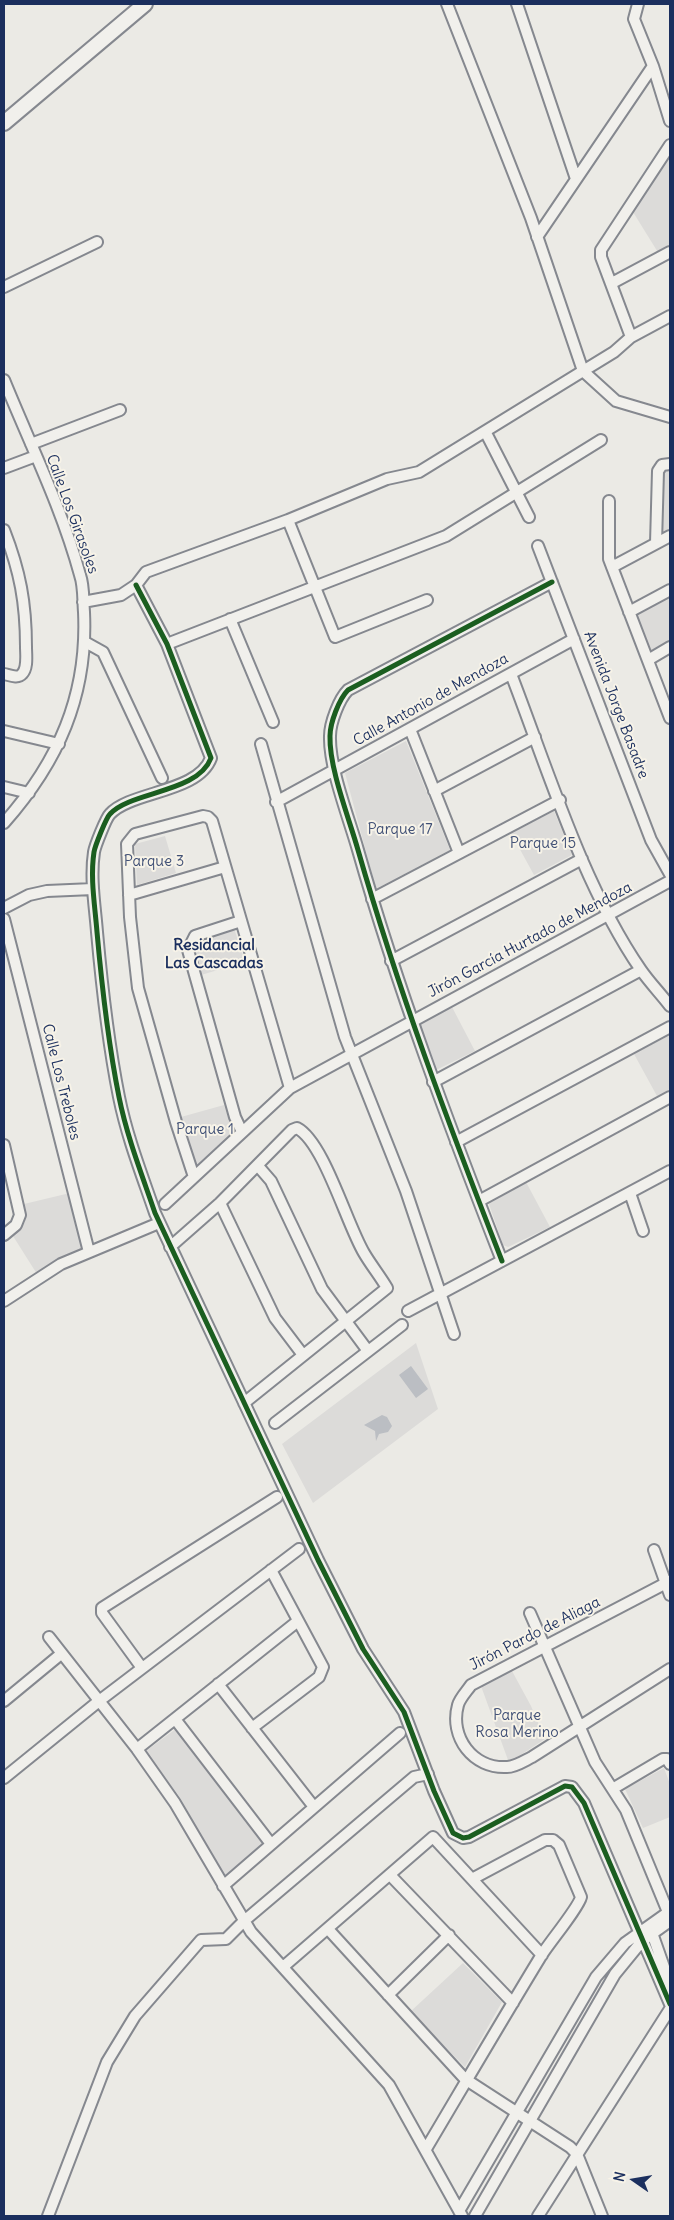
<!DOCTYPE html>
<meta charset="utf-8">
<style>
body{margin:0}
#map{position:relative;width:674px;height:2220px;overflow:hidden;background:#ebeae5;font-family:Delius,sans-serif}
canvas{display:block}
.frame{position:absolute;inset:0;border:5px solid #1b2f5e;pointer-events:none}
.north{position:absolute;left:609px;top:2155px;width:50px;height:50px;-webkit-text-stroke:4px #f7f3e8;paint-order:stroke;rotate:283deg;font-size:14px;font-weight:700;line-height:20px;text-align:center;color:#1b2f5e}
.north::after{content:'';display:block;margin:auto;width:18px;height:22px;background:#1b2f5e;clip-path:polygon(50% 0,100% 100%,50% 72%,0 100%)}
</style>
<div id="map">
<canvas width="674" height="2220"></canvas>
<div class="frame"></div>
<div class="north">N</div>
</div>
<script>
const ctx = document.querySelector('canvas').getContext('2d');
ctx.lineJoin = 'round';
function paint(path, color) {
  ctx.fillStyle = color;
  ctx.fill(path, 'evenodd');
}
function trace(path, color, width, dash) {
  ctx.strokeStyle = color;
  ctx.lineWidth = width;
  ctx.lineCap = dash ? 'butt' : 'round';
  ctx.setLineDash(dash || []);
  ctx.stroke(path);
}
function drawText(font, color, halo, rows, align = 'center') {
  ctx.font = font + ' Delius,sans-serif';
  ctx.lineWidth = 4;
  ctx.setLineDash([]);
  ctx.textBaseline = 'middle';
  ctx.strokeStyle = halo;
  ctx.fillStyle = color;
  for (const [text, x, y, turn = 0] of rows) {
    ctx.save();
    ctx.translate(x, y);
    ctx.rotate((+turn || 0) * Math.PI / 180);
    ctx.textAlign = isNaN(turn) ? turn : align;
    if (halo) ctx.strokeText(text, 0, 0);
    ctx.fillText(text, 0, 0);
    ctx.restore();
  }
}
const green = new Path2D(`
 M670,158V248L659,254L633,212Z
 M664,469L670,471V530L662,535Z
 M670,595V643L650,654L634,615Z
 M406,741L450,850L376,889L345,773Z
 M554,811L572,855L534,875L511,833Z
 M165,836L176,873L137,885L135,844Z
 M234,928L245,962L201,975L193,947L198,939Z
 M452,1007L475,1051L436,1070L418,1025Z
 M670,1035V1089L657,1096L634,1054Z
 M224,1105L233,1131L196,1166L181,1117Z
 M526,1182L550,1227L508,1247L503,1245L489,1204Z
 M70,1193L83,1249L61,1258L37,1274L13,1236L25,1222L24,1204Z
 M416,1343L438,1409L313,1503L282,1444Z
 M512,1671L531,1706L545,1739L519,1756L508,1760L481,1686Z
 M177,1728L265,1842L224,1877L181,1799L146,1751Z
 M664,1768L670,1784V1817L643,1828L625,1789Z
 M463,1963L502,2002L465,2067L410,2012Z`);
const water = new Path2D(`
 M411,1366L428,1389L416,1398L399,1375Z
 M382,1415L387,1417L392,1426L388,1432L379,1434L376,1441L375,1431L364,1425Z`);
const minor = new Path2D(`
 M447,4L531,218L583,371L616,401L670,417
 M517,4L576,179
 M638,4L634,19L653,66L670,121
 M537,237L653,66
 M612,283L670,252
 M4,287L97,242
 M631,337L601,257V250L670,145
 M4,380C30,444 62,508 80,575C84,586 83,600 84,612C88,696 58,762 4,823
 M486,433L529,517
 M31,444L120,410
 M4,468L36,456
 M609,501V559L670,718
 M288,520L335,637L427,600
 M4,530C20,571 26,603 26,647C26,655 28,668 22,674C18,679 9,675 4,674
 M656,543L658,471L662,465L670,464
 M538,546L651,840L670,874
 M612,567L670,536
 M136,585L167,644L211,758C198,793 131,791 110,814C106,818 95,846 94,852C90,878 95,906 97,932C102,988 108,1042 119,1097C127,1137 142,1175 155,1213L318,1560L363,1649L404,1712L434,1791L453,1833L463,1838L469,1837L565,1786L572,1787L584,1803L670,2004
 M83,602L121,595L136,585L146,572L288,520L387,479L419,472L583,371L614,352L631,337L670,316
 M629,612L670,590
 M230,619L273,722
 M85,642L103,652L162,778
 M167,644L446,536L601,440
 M648,660L670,647
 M511,674C548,770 583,886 641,970C650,983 661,994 670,1006
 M410,729L459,853
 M4,731L59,744
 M261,744L345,1037L406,1191L454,1334
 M4,787L29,793
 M434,791L535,737
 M276,802L574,639
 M129,895L225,867
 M372,899L560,800
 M4,908L29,895L47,891L93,889
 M4,919L89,1252
 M241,921L195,936L188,950L235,1117L242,1132
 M391,961L582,859
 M433,1082L641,970
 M456,1142L670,1027
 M4,1145L20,1215L16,1225L4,1235
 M258,1166L271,1181L322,1289L368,1351
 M194,1177L176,1122L138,988L130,917L127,844L135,834L203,816L208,817L212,821L290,1088
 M630,1193L643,1231
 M479,1201L670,1097
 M220,1203L275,1318L303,1355
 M165,1204L290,1088L670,881
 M170,1247L220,1203L292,1130L297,1128C324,1142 347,1225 364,1253C371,1265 380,1276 387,1288L244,1403
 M502,1261C449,1125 398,990 358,850C349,818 329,768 330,736C330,723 339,699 348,690L552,582
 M4,1301L61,1264L159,1223
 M408,1311L670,1171
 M275,1423L402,1325
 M654,1550L670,1595
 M670,1581L471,1685C467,1691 460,1698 458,1705C449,1737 473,1769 507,1767C515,1767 524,1761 532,1757L670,1669
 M530,1613L595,1762L626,1810L668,1912
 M49,1637L137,1749L175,1803L251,1932L389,2085L462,2216
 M142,1668L102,1613V1608L277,1497
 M218,1684L314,1807
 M4,1701L61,1654
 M175,1719L271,1844
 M252,1728L319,1677L323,1667L271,1570
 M137,1749L298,1621
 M4,1778L99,1701L299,1549
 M614,1788L663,1759H667L670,1764
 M390,1875L513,2003
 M223,1886L400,1733
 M328,1929L465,2079L570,2147L577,2154L602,2216
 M652,1933L670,1984
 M283,1967L433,1837L542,1955
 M388,1995L449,1935
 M426,2149C464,2085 502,2020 541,1956C549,1943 579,1907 581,1897L559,1845L553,1840H545L472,1879
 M459,2211L596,1977L625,1943L670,1911
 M48,2216L107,2062L135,2016L201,1940L226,1939L244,1921L414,1777L428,1774
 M475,2216L615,1974L642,1941L670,1921
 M538,2216L670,2009`);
const major = new Path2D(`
 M4,123L145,4`);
const cycleway = new Path2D(`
 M136,585L167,644L211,758C198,793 131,791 110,814C106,818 95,846 94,852C90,878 95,906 97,932C102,988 108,1042 119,1097C127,1137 142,1175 155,1213L318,1560L363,1649L404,1712L434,1791L453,1833L463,1838L469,1837L565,1786L572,1787L584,1803L670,2004
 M502,1261C449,1125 398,990 358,850C349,818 329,768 330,736C330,723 339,699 348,690L552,582`);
const streetNames = [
 ["Calle Los Girasoles",72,514,70],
 ["Calle Antonio de Mendoza",431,700,-29],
 ["Avenida Jorge Basadre",616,705,69],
 ["Jirón García Hurtado de Mendoza",530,940,-28],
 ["Calle Los Treboles",61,1082,76],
 ["Jirón Pardo de Aliaga",535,1634,-27]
];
const parkNames = [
 ["Parque 17",400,830],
 ["Parque 15",543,844],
 ["Parque 3",154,862],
 ["Parque 1",205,1130],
 ["Parque",517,1716],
 ["Rosa Merino",517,1733]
];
const neighbourhoodNames = [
 ["Residancial",214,945],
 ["Las Cascadas",214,963]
];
paint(green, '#dcdbd9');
paint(water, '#bbbec3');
trace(minor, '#85888f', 14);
trace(major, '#85888f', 18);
trace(minor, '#f1f0ec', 10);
trace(major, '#f1f0ec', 14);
trace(cycleway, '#1b5e20', 5);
drawText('15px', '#1b2f5e', '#f7f3e8', streetNames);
drawText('15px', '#3f4f75', '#f7f3e8', parkNames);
drawText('bold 16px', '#1b2f5e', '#f7f3e8', neighbourhoodNames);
</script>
